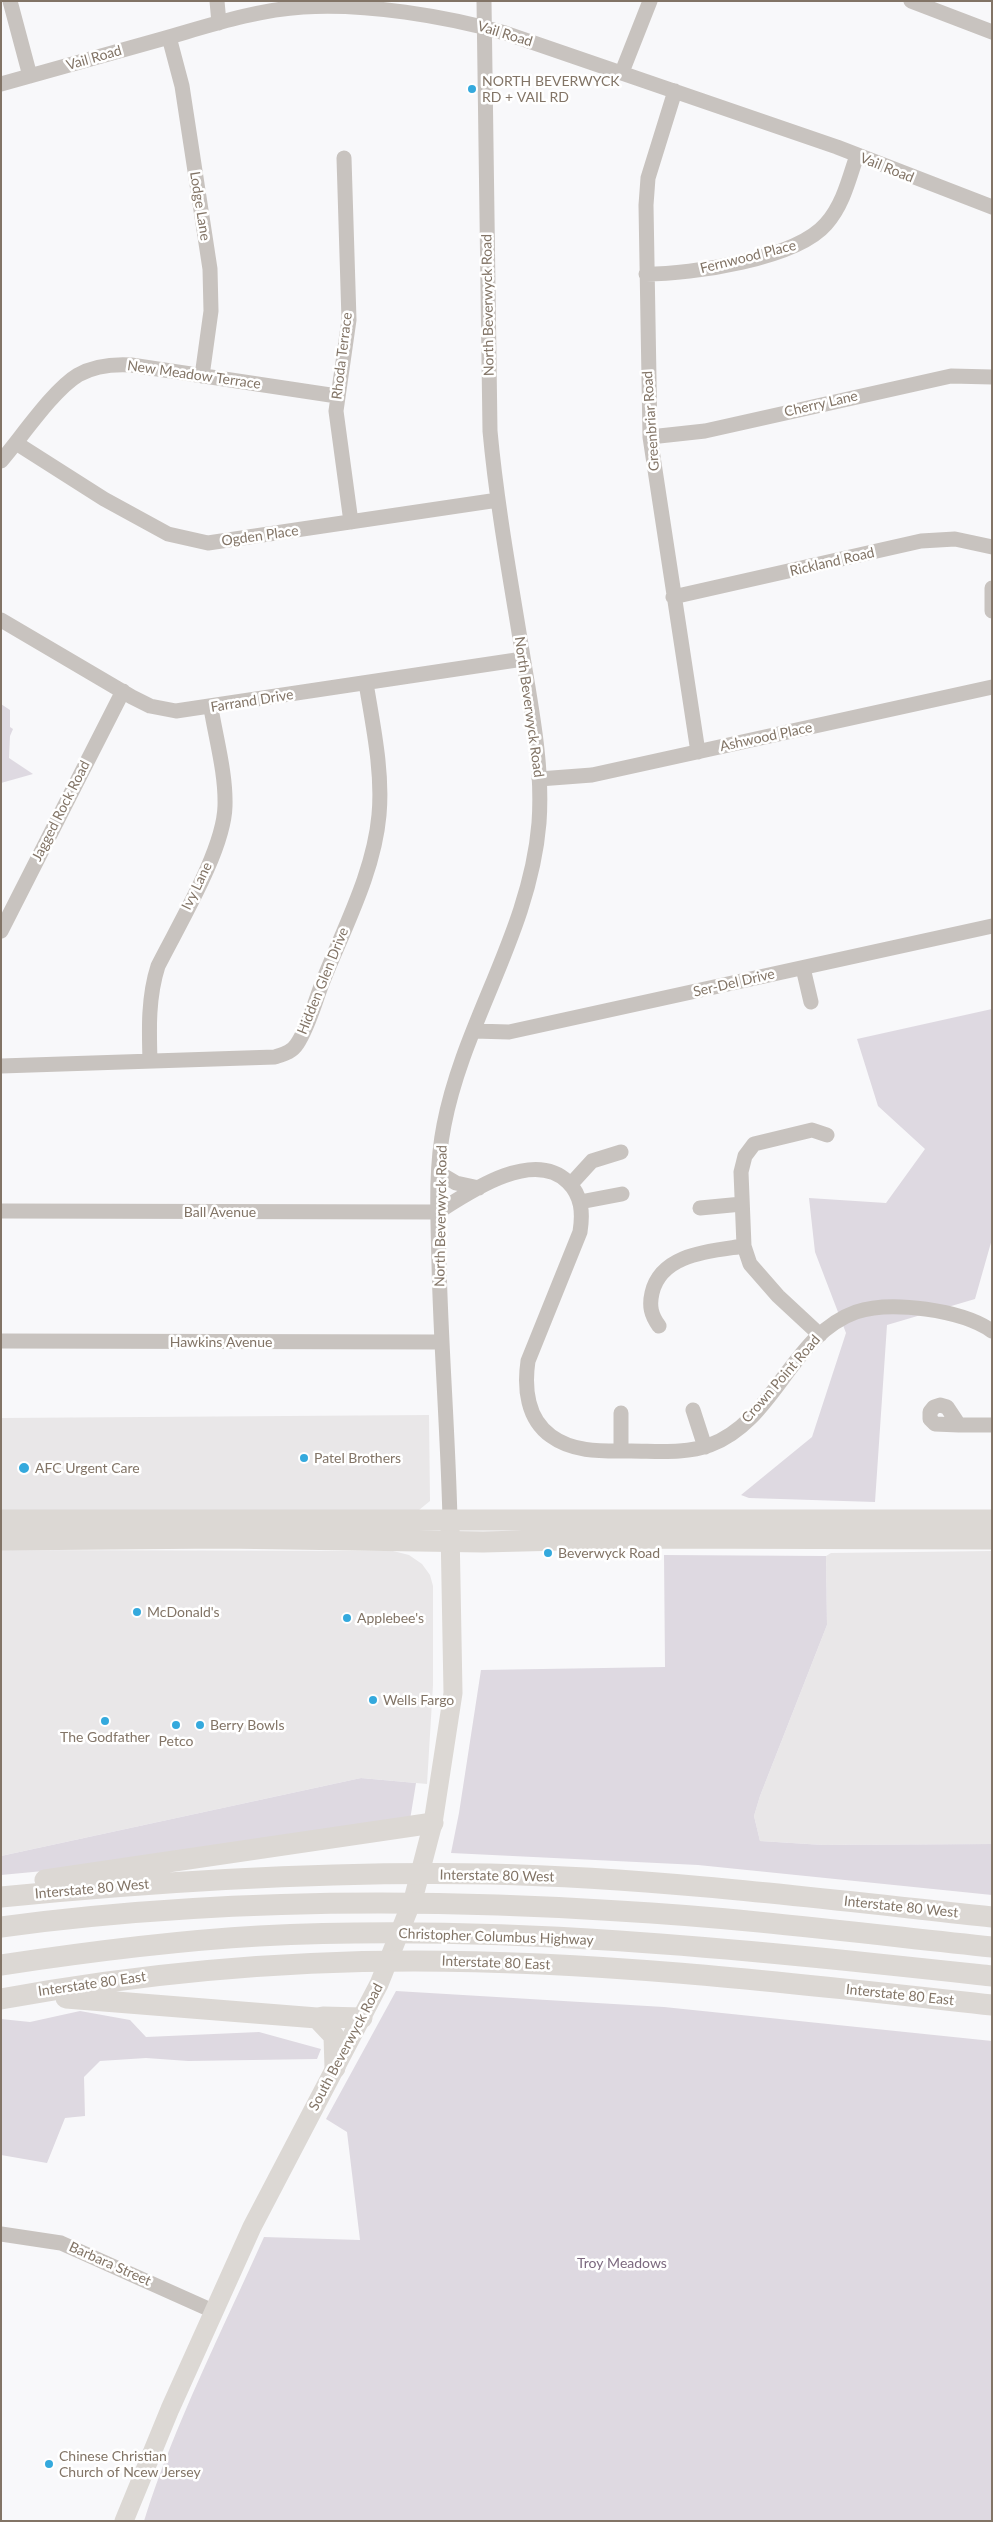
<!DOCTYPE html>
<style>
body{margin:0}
#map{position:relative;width:993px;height:2522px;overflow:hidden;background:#f8f8fa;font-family:Lato,sans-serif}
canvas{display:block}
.frame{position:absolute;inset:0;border:2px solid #827466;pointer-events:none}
</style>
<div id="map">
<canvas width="993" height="2522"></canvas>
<div class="frame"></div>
</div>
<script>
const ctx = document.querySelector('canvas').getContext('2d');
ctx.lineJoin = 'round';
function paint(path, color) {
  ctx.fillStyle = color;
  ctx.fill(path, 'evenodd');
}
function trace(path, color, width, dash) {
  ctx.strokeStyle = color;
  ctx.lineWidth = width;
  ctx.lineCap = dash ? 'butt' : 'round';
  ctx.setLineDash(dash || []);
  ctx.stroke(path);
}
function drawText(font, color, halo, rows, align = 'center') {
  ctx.font = font + ' Lato,sans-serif';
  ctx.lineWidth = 5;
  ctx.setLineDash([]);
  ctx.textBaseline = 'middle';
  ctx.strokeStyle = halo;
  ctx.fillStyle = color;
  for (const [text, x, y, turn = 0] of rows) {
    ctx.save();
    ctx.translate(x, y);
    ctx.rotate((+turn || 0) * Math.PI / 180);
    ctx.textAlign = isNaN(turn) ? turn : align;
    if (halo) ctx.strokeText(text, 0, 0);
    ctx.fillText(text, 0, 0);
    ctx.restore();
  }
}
const built = new Path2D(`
 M429,1415L430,1501L419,1510L1,1512L2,1418Z
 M1,1550L393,1551L409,1555L422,1564L430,1575L433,1586V1685L427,1784L361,1778L1,1856Z
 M992,1551V1844L823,1845L760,1841L754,1816L760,1796L827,1625L826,1556L831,1553Z`);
const green = new Path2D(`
 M1,704L10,710V727L13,729L10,736L9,758L33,774L1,783Z
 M992,1009V1239L975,1299L887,1325L875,1502L749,1498L741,1495L812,1437L846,1333L815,1252L809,1198L886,1203L925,1149L878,1106L857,1039Z
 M664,1555L826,1556L827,1625L760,1796L754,1816L760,1841L823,1845L992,1844V1895L698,1865L451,1853L459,1813L481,1670L665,1667Z
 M361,1778L416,1783L410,1820L118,1864L1,1875V1856Z
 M396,1991L664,2007L992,2041V2521H144C174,2425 223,2329 264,2237L360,2240L347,2132L326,2119Z
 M80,2011L130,2020L146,2037L259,2032L321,2049L317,2059L188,2061L146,2058L100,2061L84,2077L85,2116L65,2118L47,2163L1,2155V2019L30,2022Z`);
const minor = new Path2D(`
 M10,1L30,76
 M217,1L219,23
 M911,1L992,32
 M169,37L182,86L210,269L211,311L202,376
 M622,72L650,1
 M1,84C55,69 109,54 162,39C208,26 255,10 303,7C366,3 445,16 505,33L837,147L992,207
 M675,91L648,178L646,205L650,437L698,752
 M344,158L349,320L336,411L351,522
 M646,274C692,274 796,259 826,224C843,205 849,179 857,155
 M650,437L705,431L951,376L992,377
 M16,443L104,499L168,534L208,543L498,500
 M1,461C21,438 53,390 78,375C94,366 113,364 131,365L337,396
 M992,588V611
 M673,597L921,541L955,539L992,547
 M1,620L132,697L150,706L176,711L523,659
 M539,779L592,775L992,687
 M1,931L123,691
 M803,968L811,1002
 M474,1031L509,1032L992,926
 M150,1061C149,1029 148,997 158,966C179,924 224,850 225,806C226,774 216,739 211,708
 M1,1066L275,1057C284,1054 292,1052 297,1044C309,1026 315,1001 323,981C344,928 374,872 379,815C383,772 373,726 366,683
 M439,1173L456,1183L479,1188
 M571,1184L592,1161L621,1152
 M580,1202L622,1194
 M700,1208L742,1204
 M1,1211L438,1212
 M438,1212C469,1192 533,1148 568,1182C582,1196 583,1213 580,1232L528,1361C524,1388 527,1419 551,1436C574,1453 604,1451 631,1451C657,1451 686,1454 710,1445C775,1421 791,1335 856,1312C891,1300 962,1310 992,1331
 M659,1326C651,1315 649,1306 652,1293C661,1253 712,1251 744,1246
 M820,1335L778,1296L750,1264L744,1246L741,1172L745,1156L754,1144L812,1130L827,1135
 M1,1341L441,1342
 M940,1405L947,1407L959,1425L935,1424L930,1419V1412L934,1407Z
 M693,1410L705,1447
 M959,1425H992
 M621,1451V1413
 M450,1520C448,1434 441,1349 439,1264C438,1218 435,1170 444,1125C464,1021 530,932 539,823C543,767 532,712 523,657C511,582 497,507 490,431L484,1
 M1,2234L61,2243L213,2311`);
const major = new Path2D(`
 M124,2521L170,2409L252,2227L379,1984L414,1896L433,1823L453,1693L450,1528`);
const highway = new Path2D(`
 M1,1520H992
 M1,1540L223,1538L483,1542L642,1538L992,1539
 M45,1880L433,1823
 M1,1897C163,1881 327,1871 490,1874C657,1878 825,1899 992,1917
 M1,1927C202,1900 417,1898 619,1911C744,1918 868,1934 992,1947
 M1,1965C87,1952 172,1941 259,1936C504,1923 749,1950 992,1976
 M66,1998L317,2018L323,2017L362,2018
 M1,1999C137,1974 275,1961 414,1961C607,1961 800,1984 992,2005
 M317,2018L334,2036L335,2068`);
const markers = [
 [472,89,5,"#34a9dd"],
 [304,1458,5,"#34a9dd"],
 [24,1468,6,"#34a9dd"],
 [548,1553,5,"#34a9dd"],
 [137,1612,5,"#34a9dd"],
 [347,1618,5,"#34a9dd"],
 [373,1700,5,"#34a9dd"],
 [105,1721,5,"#34a9dd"],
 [176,1725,5,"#34a9dd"],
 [200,1725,5,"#34a9dd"],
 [49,2464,5,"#34a9dd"]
];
const streetNames = [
 ["Vail Road",505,34,17],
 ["Vail Road",94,58,-16],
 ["Vail Road",887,168,22],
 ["Lodge Lane",200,206,81],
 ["Fernwood Place",748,257,-14],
 ["North Beverwyck Road",488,305,-91],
 ["Rhoda Terrace",342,356,-83],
 ["New Meadow Terrace",194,375,8],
 ["Cherry Lane",821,404,-13],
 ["Greenbriar Road",651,421,-94],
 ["Ogden Place",260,536,-8],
 ["Rickland Road",832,562,-13],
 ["Farrand Drive",252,701,-9],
 ["North Beverwyck Road",529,707,82],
 ["Ashwood Place",766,737,-12],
 ["Jagged Rock Road",61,811,-63],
 ["Ivy Lane",197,886,-64],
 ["Hidden Glen Drive",323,981,-68],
 ["Ser-Del Drive",734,983,-13],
 ["Ball Avenue",220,1212],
 ["North Beverwyck Road",441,1216,-89],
 ["Hawkins Avenue",221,1342],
 ["Crown Point Road",781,1379,-49],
 ["Interstate 80 West",497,1876,1],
 ["Interstate 80 West",92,1889,-5],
 ["Interstate 80 West",901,1907,6],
 ["Christopher Columbus Highway",496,1937,2],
 ["Interstate 80 East",496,1963,2],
 ["Interstate 80 East",92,1984,-8],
 ["Interstate 80 East",900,1995,6],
 ["South Beverwyck Road",346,2047,-62],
 ["Barbara Street",110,2264,24]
];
const poiNames = [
 ["NORTH BEVERWYCK",482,81],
 ["RD + VAIL RD",482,97],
 ["Patel Brothers",314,1458],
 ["AFC Urgent Care",35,1468],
 ["Beverwyck Road",558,1553],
 ["McDonald's",147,1612],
 ["Applebee's",357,1618],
 ["Wells Fargo",383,1700],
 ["Berry Bowls",210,1725],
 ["The Godfather",105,1737,"center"],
 ["Petco",176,1741,"center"],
 ["Chinese Christian",59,2456],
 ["Church of Ncew Jersey",59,2472]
];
const parkNames = [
 ["Troy Meadows",622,2263]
];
paint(built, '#e9e7e8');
paint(green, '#ded9e1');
trace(minor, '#c8c3bf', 15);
trace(major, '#dcd8d4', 19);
trace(highway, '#dcd8d4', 21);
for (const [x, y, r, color] of markers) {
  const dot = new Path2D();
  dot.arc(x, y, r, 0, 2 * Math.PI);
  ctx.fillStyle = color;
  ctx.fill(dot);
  trace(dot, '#fff', 2);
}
drawText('14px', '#827466', '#fff', streetNames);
drawText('14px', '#827466', '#fff', poiNames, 'left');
drawText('14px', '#7c697f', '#fff', parkNames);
</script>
